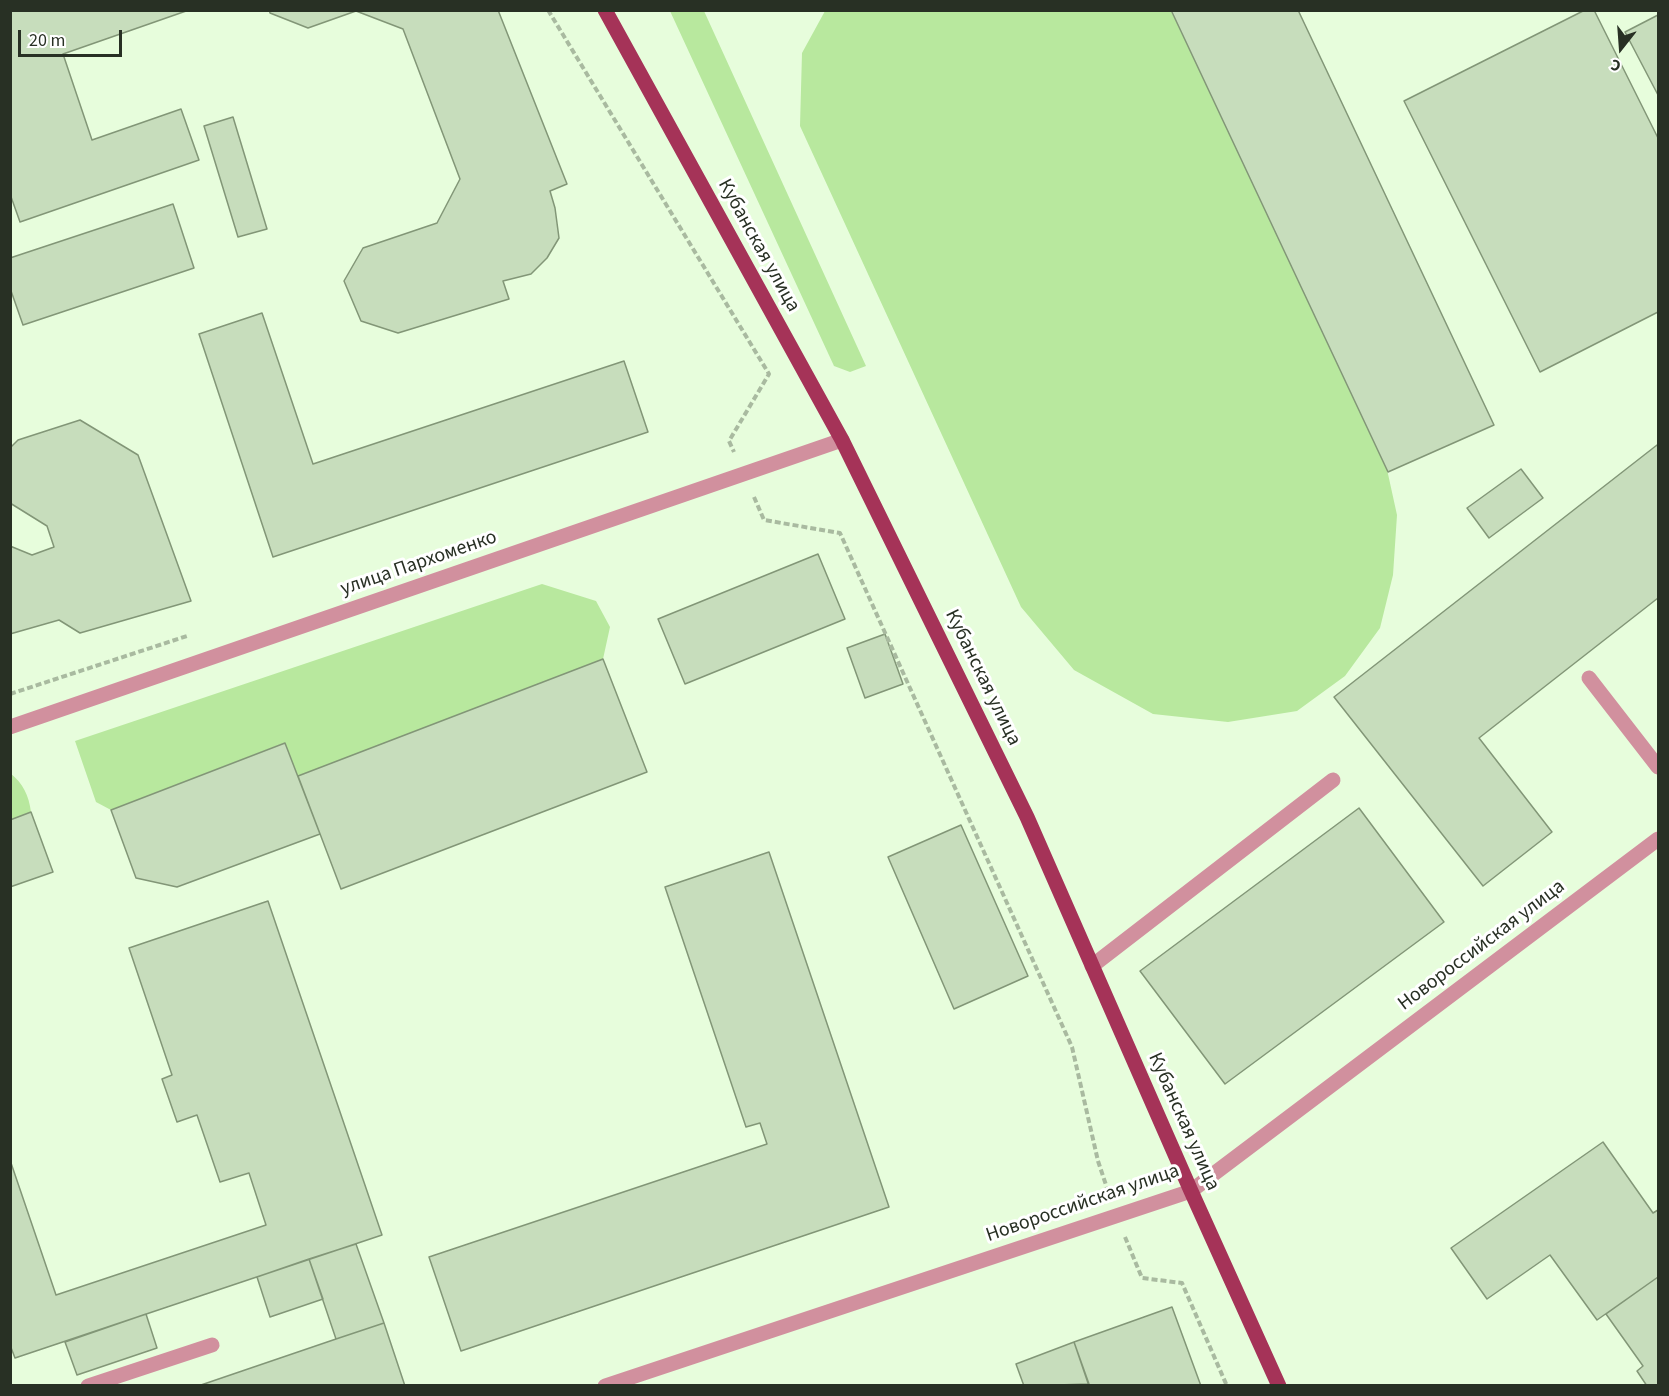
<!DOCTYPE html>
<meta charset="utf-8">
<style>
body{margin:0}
#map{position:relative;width:1669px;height:1396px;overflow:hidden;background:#e7fddc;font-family:"Source Sans 3",sans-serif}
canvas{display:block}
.frame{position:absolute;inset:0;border:12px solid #283024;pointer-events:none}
.north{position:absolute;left:1591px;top:18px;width:60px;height:60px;-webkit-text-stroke:4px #fff;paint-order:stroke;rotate:197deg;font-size:16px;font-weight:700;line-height:24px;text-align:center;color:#283024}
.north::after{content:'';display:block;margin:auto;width:21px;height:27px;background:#283024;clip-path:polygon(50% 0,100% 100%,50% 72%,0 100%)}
.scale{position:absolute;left:18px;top:30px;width:104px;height:27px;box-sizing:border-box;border:3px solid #283024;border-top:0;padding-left:8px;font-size:18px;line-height:21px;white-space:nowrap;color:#283024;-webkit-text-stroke:4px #fff;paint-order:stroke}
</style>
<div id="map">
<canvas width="1669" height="1396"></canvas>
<div class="frame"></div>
<div class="north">С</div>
<div class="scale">20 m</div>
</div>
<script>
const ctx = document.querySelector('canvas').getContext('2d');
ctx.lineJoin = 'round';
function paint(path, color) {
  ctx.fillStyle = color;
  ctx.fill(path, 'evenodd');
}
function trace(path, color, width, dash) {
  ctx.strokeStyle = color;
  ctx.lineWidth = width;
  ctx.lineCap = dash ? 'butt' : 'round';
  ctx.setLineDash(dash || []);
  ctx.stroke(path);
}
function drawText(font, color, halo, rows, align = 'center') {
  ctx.font = font + ' "Source Sans 3",sans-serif';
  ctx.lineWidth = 6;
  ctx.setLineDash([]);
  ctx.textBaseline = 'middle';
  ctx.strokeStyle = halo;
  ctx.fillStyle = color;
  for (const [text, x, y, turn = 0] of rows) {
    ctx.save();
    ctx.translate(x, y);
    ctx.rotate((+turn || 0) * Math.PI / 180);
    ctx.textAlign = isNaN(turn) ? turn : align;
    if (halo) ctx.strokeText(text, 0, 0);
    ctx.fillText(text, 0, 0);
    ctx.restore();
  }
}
const green = new Path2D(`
 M670,11H704L866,366L850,372L834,366Z
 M825,11H1171L1381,442L1397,515L1393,575L1380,628L1345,676L1297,711L1228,722L1153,714L1074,670L1021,607L800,126L802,53Z
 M542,584L596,601L610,627L603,659L298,776L284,743L111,810L96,802L75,741Z
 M10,773C23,783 29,796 31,812L11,820Z`);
const building = new Path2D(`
 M10,10H189L63,54L92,140L181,109L199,160L20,222L10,194Z
 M269,10H498L567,184L550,191L555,208L559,238L547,258L531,274L503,281L509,299L398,333L361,321L344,281L363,248L437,223L460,179L403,29L356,11L308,28L270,13Z
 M1171,10H1298L1494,425L1388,472Z
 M1585,10H1594L1658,138V312L1540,372L1404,101Z
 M1658,15V95L1625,32Z
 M233,117L267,229L238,237L204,126Z
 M173,204L194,268L23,325L10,288V258Z
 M262,313L313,464L624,361L648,432L273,557L199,334Z
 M80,420L138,455L191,601L80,633L59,620L10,634V546L32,555L54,547L47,526L10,503V448L18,440Z
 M1657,445L1658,447V598L1479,738L1552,832L1483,886L1334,697Z
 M1521,469L1543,498L1489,538L1467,508Z
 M818,554L845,619L685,684L658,619Z
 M885,634L903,684L865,698L847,648Z
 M603,659L647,772L341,889L298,776Z
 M285,743L320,834L177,887L136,878L111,810Z
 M1359,808L1444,922L1225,1084L1140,971Z
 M31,812L53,872L10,887V820Z
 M961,825L1028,976L954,1009L888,857Z
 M769,852L889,1207L461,1351L429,1257L767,1144L760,1123L746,1127L665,887Z
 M268,901L382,1235L15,1358L10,1345V1160L56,1295L266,1225L249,1173L220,1182L197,1115L177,1122L162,1079L172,1075L129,948Z
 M1603,1142L1653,1213L1658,1210V1277L1597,1320L1550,1255L1487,1299L1451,1248Z
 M356,1244L384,1323L336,1339L309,1259Z
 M309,1259L323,1299L270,1317L257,1277Z
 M1658,1277V1385L1647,1386L1637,1371L1643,1366L1606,1314Z
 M1172,1307L1201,1386H1089L1074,1342Z
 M146,1314L157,1348L77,1375L65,1342Z
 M384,1323L405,1386H198L336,1339Z
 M1074,1342L1089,1384L1024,1386L1016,1364Z`);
const path = new Path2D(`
 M548,10L769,374L729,441L734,452
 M754,497L764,520L840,533L1072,1047L1098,1161L1109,1194
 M10,694L187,636
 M1125,1237L1142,1278L1182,1283L1227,1386`);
const minor = new Path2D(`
 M1589,678L1658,767
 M10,727L842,440
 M1092,966L1333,780
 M88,1386L212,1345
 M605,1386L1191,1191L1658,839`);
const major = new Path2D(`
 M605,10L842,440L1027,817L1191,1191L1279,1386`);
const streetNames = [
 ["Кубанская улица",758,246,61],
 ["улица Пархоменко",419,564,-19],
 ["Кубанская улица",982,678,64],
 ["Новороссийская улица",1482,946,-37],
 ["Кубанская улица",1183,1122,66],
 ["Новороссийская улица",1083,1204,-19]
];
paint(green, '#b8e89e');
paint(building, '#c7ddbc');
trace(building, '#829677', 1.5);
trace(path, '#a9baa0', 4, [6, 3]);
trace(minor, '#d1909e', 15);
trace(major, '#a53358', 15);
drawText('20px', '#283024', '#fff', streetNames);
</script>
